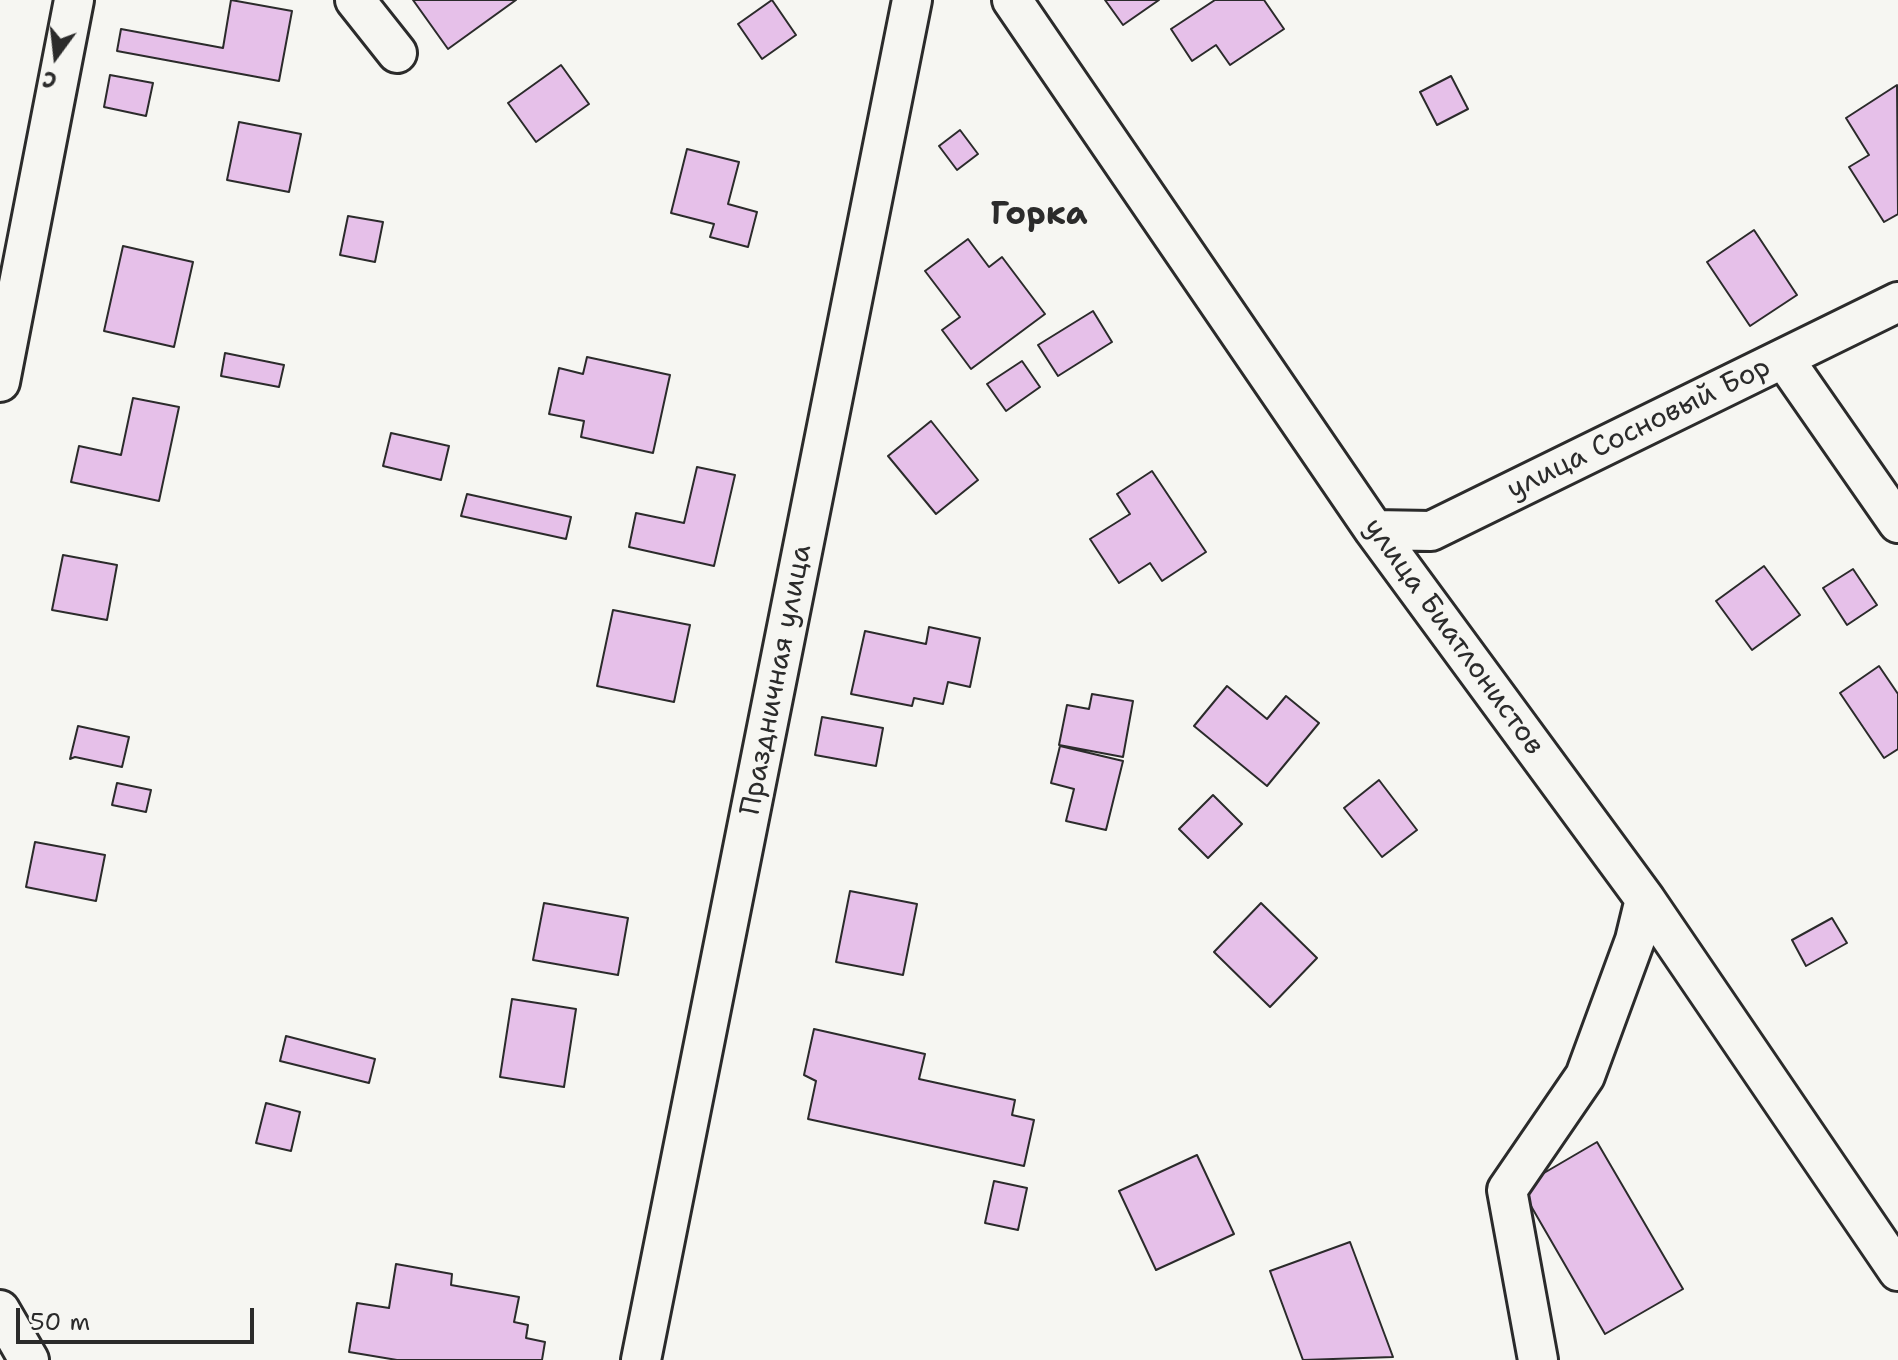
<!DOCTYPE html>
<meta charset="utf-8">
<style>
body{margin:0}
#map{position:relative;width:1898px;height:1360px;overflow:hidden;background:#f6f6f2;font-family:"Shantell Sans",sans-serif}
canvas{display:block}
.north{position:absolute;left:16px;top:16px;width:80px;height:80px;-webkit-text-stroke:6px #f6f6f2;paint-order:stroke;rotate:195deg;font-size:22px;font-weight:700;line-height:32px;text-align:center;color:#2b2b2b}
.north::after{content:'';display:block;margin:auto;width:28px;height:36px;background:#2b2b2b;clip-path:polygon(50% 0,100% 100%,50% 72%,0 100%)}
.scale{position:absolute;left:16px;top:1308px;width:238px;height:36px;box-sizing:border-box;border:4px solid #2b2b2b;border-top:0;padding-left:10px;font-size:24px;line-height:28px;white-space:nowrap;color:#2b2b2b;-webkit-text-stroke:6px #f6f6f2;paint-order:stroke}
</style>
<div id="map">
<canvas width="1898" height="1360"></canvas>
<div class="north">С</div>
<div class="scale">50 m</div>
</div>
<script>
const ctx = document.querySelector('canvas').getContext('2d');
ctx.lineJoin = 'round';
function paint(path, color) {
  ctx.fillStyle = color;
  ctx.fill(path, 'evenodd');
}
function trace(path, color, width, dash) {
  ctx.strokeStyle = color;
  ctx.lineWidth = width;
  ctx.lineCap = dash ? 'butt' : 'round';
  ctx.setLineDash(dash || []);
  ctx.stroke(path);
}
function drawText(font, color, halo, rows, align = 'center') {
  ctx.font = font + ' "Shantell Sans",sans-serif';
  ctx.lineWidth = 6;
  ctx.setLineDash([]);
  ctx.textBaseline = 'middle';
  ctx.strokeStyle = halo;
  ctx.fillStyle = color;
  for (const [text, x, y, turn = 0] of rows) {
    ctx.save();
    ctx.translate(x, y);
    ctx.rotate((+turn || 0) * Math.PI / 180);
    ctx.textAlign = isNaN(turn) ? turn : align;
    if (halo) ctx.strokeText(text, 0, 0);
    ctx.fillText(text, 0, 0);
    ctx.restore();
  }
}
const building = new Path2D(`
 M231,0L292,11L279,81L117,51L121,29L223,48Z
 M413,0H516L448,49Z
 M772,0L796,35L762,59L738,24Z
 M1105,0H1159L1123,25Z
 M1215,0H1264L1284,29L1230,65L1216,45L1192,61L1171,29Z
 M561,65L589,104L536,142L508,103Z
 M110,75L153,83L146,116L104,107Z
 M1451,76L1468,109L1437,125L1420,92Z
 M1897,85L1898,214L1884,222L1849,167L1869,155L1846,118Z
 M239,122L301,134L289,192L227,180Z
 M960,130L978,154L957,170L939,146Z
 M687,149L739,162L728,204L757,212L748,247L710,237L714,224L671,213Z
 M348,216L383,222L375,262L340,255Z
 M1754,230L1797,295L1750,326L1707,262Z
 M968,239L989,267L1002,257L1045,314L971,369L942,330L960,317L925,271Z
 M123,246L193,262L174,347L104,331Z
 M1093,311L1112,342L1058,376L1038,345Z
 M225,353L284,365L279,387L221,376Z
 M587,357L670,375L653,453L581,437L584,421L549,414L559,368L583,374Z
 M1022,361L1040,387L1006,411L987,384Z
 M133,398L179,407L159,501L71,482L79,446L121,455Z
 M931,421L978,480L936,514L888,456Z
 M391,433L449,446L441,480L383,466Z
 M697,467L735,475L714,566L629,547L636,513L684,523Z
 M1152,471L1206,552L1162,581L1150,563L1119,583L1090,539L1130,514L1117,494Z
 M467,494L571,517L566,539L461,516Z
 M63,555L117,565L107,620L52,610Z
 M1764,566L1800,615L1752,650L1716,601Z
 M1853,569L1877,605L1847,625L1823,588Z
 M613,610L690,625L674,702L597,686Z
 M929,627L980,638L970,687L948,682L943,704L914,698L912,706L851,694L865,631L926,644Z
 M1879,666L1898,694V749L1884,758L1840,693Z
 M1227,686L1267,719L1286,696L1319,723L1267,786L1194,726Z
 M1092,694L1133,701L1123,757L1059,745L1067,705L1089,709Z
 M822,717L883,728L876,766L815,755Z
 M78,726L129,737L122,767L75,757L70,759Z
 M1060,746L1123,761L1106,830L1066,821L1074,789L1051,783Z
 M1379,780L1417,830L1382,857L1344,808Z
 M117,783L151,790L146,812L112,805Z
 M1213,795L1242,824L1208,858L1179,829Z
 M35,842L105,855L96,901L26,887Z
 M850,891L917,904L903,975L836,962Z
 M544,903L628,918L618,975L533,960Z
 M1261,903L1317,958L1270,1007L1214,952Z
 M1832,918L1847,943L1806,966L1792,940Z
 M512,999L576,1009L564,1087L500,1077Z
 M814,1029L925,1054L919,1079L1015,1100L1012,1115L1034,1120L1024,1166L808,1119L816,1081L804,1075Z
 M286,1036L375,1059L369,1083L280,1061Z
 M266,1103L300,1112L291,1151L256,1143Z
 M1597,1142L1683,1289L1605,1334L1520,1187Z
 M1197,1155L1234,1234L1156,1270L1119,1191Z
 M994,1181L1027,1188L1018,1230L985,1223Z
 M1350,1242L1393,1357L1303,1360L1270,1271Z
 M396,1264L452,1274L451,1285L519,1297L514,1322L528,1325L526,1338L545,1342L542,1360H397L349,1352L357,1303L389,1308Z`);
const minor = new Path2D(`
 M355,0L397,53
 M1012,0L1374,530L1645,899L1898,1271
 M1784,359L1898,523
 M0,382L74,0
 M1374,530L1431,531L1898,302
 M0,1310L29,1360
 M641,1360L912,0
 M1538,1360L1507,1190L1585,1076L1635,940L1645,899`);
const streetNames = [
 ["улица Сосновый Бор",1639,429,-26],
 ["улица Биатлонистов",1453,637,54],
 ["Праздничная улица",777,680,-79]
];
const quarterNames = [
 ["Горка",1039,216]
];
paint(building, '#e6c0e9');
trace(building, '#2b2b2b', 2);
trace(minor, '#2b2b2b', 44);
trace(minor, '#f6f6f2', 38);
drawText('28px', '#2b2b2b', '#f6f6f2', streetNames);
drawText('bold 32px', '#2b2b2b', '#f6f6f2', quarterNames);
</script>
